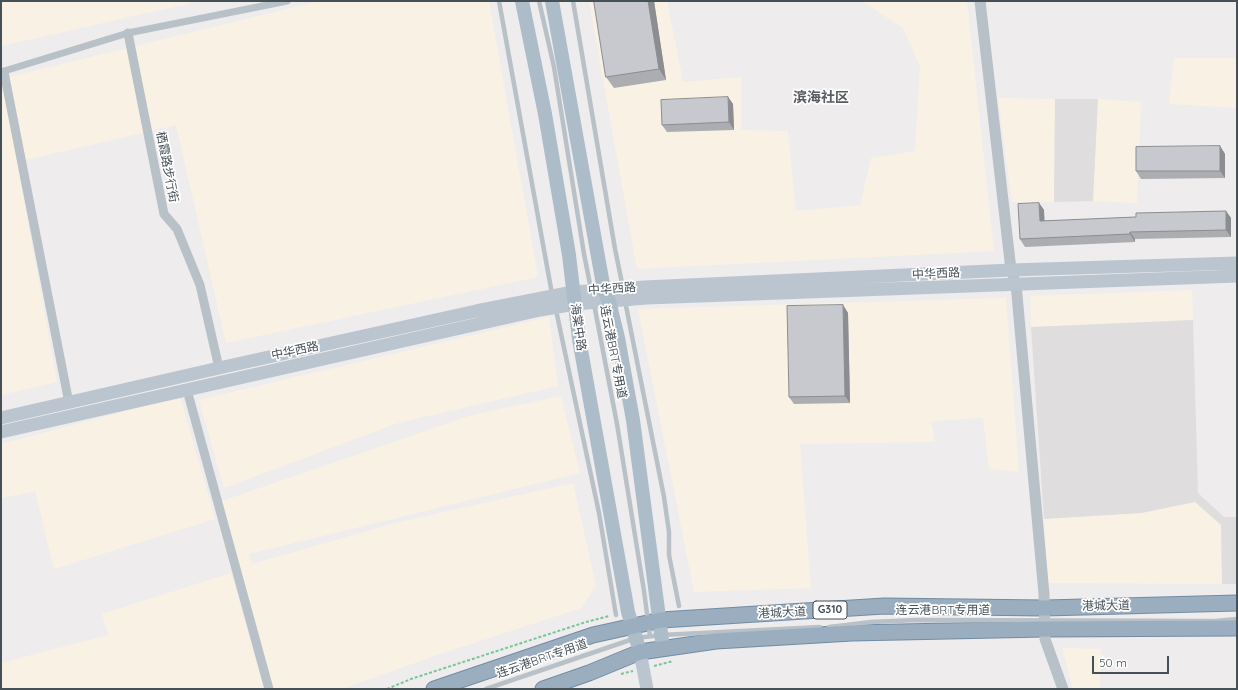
<!DOCTYPE html>
<meta charset="utf-8">
<style>
body{margin:0}
#map{position:relative;width:1238px;height:690px;overflow:hidden;background:#eeecec;font-family:Quicksand,sans-serif}
canvas{display:block}
.frame{position:absolute;inset:0;border:2px solid #465057;pointer-events:none}
.scale{position:absolute;left:1092px;top:656px;width:77px;height:18px;box-sizing:border-box;border:2px solid #465057;border-top:0;padding-left:5px;font-size:12px;line-height:14px;white-space:nowrap;color:#465057;-webkit-text-stroke:3px #fff;paint-order:stroke}
</style>
<div id="map">
<canvas width="1238" height="690"></canvas>
<div class="frame"></div>
<div class="scale">50 m</div>
</div>
<script>
const ctx = document.querySelector('canvas').getContext('2d');
ctx.lineJoin = 'round';
function paint(path, color) {
  ctx.fillStyle = color;
  ctx.fill(path, 'evenodd');
}
function trace(path, color, width, dash) {
  ctx.strokeStyle = color;
  ctx.lineWidth = width;
  ctx.lineCap = dash ? 'butt' : 'round';
  ctx.setLineDash(dash || []);
  ctx.stroke(path);
}
function drawText(font, color, halo, rows, align = 'center') {
  ctx.font = font + ' Quicksand,"Noto Sans SC",sans-serif';
  ctx.lineWidth = 3.5;
  ctx.setLineDash([]);
  ctx.textBaseline = 'middle';
  ctx.strokeStyle = halo;
  ctx.fillStyle = color;
  for (const [text, x, y, turn = 0] of rows) {
    ctx.save();
    ctx.translate(x, y);
    ctx.rotate((+turn || 0) * Math.PI / 180);
    ctx.textAlign = isNaN(turn) ? turn : align;
    if (halo) ctx.strokeText(text, 0, 0);
    ctx.fillText(text, 0, 0);
    ctx.restore();
  }
}
const commercial = new Path2D(`
 M1,1H200L1,46Z
 M319,1H489L538,277L226,343L176,125L17,162L57,382L1,395V79Z
 M589,1H667L683,82L741,77V130L788,131L796,211L860,205L871,158L915,151L920,66L903,28L862,1H967L994,251L637,269Z
 M1174,58H1237V108L1169,104Z
 M998,98L1055,99L1054,202H1012Z
 M1098,99L1141,102L1137,203L1093,201Z
 M1192,290L1193,320L1031,327L1030,296Z
 M1006,298L1019,472L989,469L983,418L931,421L935,442L800,444L811,588L694,592L638,309Z
 M549,317L558,386L398,423L224,488L199,400Z
 M561,396L580,473L249,554L252,564L395,523L573,483L596,586L581,608L437,655L342,689H269L219,502L472,415Z
 M180,397L215,519L54,569L35,491L1,498V444Z
 M1195,502L1221,525L1222,584L1048,583L1044,519L1137,513Z
 M231,573L264,689H1V663L108,635L102,614Z
 M1062,648L1101,649L1100,689H1073Z`);
const education = new Path2D(`
 M1055,99H1098L1093,201L1054,202Z
 M1193,320L1198,493L1224,517H1237V584H1222L1221,525L1195,502L1142,513L1044,519L1031,327Z`);
const path = new Path2D(`
 M654,666L673,661
 M621,674L633,671
 M387,689L411,679L586,622L609,616`);
const service = new Path2D(`
 M499,1L552,294
 M539,1L554,67L584,254L591,289
 M573,1L615,249L623,288
 M625,301L664,497L669,532V555L679,606
 M594,304L617,424L644,591L650,636
 M556,310L599,513L616,615
 M829,627L871,622L917,620L1215,621L1237,619
 M486,689L636,638L662,635L820,627`);
const pedestrian = new Path2D(`
 M1,72L128,33L287,1`);
const minor = new Path2D(`
 M128,33L164,214L177,229L200,285L219,368
 M4,72L69,403
 M187,390L269,689`);
const tertiary = new Path2D(`
 M980,1L1011,270L1016,284L1044,594L1045,639L1063,689`);
const secondary = new Path2D(`
 M1,418L219,368L476,311L573,292L645,287L1011,270L1237,263
 M1,432L540,310L575,304L646,298L1237,276
 M640,652L647,689`);
const primary = new Path2D(`
 M522,1L545,114L569,255L579,339L628,612L640,652
 M552,1L604,290L609,301L618,338L633,420L663,648`);
const trunk = new Path2D(`
 M434,689L593,635L661,620L884,606L1045,608L1237,603
 M543,689L589,673L640,652L716,641L852,633L1045,629L1237,628`);
const wall = new Path2D(`
 M594,1H654L666,80L614,88L606,77Z
 M728,97L733,104L734,130L667,132L662,125Z
 M1220,146L1225,154V178L1141,179L1136,171Z
 M1039,203L1044,210V221L1136,217L1226,211L1231,218V237L1135,239V242L1025,247L1020,239Z
 M843,305L848,313L850,403L794,404L789,397Z`);
const shadedWall = new Path2D(`
 M648,1H654L666,80L659,69Z
 M728,97L733,104L734,130L729,122Z
 M1220,146L1225,154V178L1220,171Z
 M1039,203L1044,210L1045,229L1040,221Z
 M1226,211L1231,218V237L1226,230Z
 M1130,232L1135,239V242L1130,234Z
 M843,305L848,313L850,403L845,396Z`);
const building = new Path2D(`
 M594,1H648L659,69L606,77Z
 M728,97L729,122L662,125L661,100Z
 M1220,146V171H1136V147Z
 M1039,203L1040,221L1136,217V213L1226,211V230L1130,232V234L1020,239L1018,204Z
 M843,305L845,396L789,397L787,306Z`);
const shields = [
 [830,610,34]
];
const shieldNames = [
 ["G310",830,610]
];
const streetNames = [
 ["栖霞路步行街",167,167,79],
 ["中华西路",936,274,-3],
 ["中华西路",612,289,-4],
 ["海棠中路",578,327,82],
 ["中华西路",295,351,-12],
 ["连云港BRT专用道",613,352,79],
 ["港城大道",1106,606,-1],
 ["连云港BRT专用道",943,610],
 ["港城大道",782,613,-3],
 ["连云港BRT专用道",542,659,-19]
];
const quarterNames = [
 ["滨海社区",821,98]
];
paint(commercial, '#f9f2e4');
paint(education, '#dfdddd');
trace(trunk, '#728ca3', 17);
trace(path, '#77c59b', 2, [3, 2]);
trace(service, '#b8c1c7', 4.5);
trace(pedestrian, '#b8c1c7', 7);
trace(minor, '#b8c1c7', 9);
trace(tertiary, '#b8c1c7', 11);
trace(secondary, '#bac5cf', 13);
trace(primary, '#adbcc9', 14);
trace(trunk, '#9aaec0', 15);
paint(wall, '#abadb1');
paint(shadedWall, '#8b8d90');
paint(building, '#c7c9ce');
trace(building, '#8b8d90', 1);
for (const [x, y, w] of shields) {
  const box = new Path2D();
  box.roundRect(x - w / 2, y - 9, w, 18, 3);
  ctx.fillStyle = '#fff';
  ctx.fill(box);
  trace(box, '#465057', 1);
}
drawText('bold 11px', '#465057', null, shieldNames);
drawText('12px', '#465057', '#fff', streetNames);
drawText('bold 14px', '#595c60', '#fff', quarterNames);
</script>
